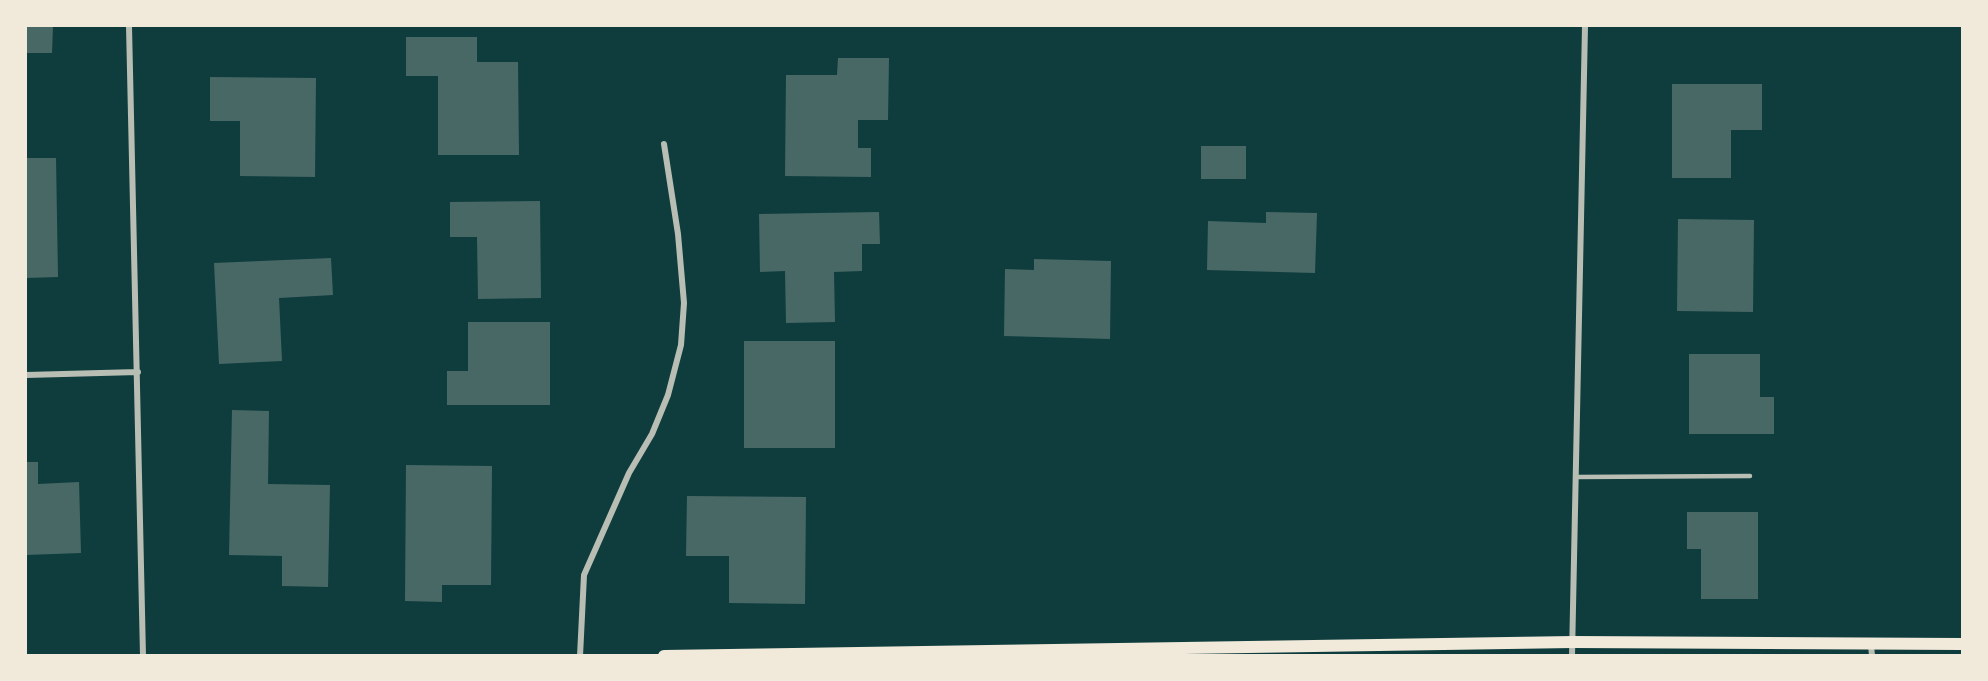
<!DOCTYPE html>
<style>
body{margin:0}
#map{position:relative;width:1988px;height:681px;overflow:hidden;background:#0f3d3e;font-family:"Source Sans 3",sans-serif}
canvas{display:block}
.frame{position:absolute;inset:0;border:27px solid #f1e9da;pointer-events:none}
</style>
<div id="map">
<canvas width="1988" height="681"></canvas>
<div class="frame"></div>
</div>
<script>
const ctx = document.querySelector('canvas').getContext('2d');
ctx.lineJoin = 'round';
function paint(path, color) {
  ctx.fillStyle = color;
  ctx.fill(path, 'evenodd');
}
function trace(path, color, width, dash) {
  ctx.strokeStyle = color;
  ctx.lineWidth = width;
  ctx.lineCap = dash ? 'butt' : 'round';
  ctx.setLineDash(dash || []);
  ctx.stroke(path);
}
const building = new Path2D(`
 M26,26H53L52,53H26Z
 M406,37H477V62H518L519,155H438V76H406Z
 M838,58H889L888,120H858V148H871V177L785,176L786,75H837Z
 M210,77L316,78L315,177L240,176V121H210Z
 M1672,84H1762V130H1731V178H1672Z
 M1201,146H1246V179H1201Z
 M26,158H56L58,277L26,278Z
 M540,201L541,298L478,299L477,237H450V202Z
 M879,212L880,244H862V271L834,272L835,322L786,323L785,271L760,272L759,214Z
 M1266,212L1317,213L1315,273L1207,270L1208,221L1266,223Z
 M1678,219L1754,220L1753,312L1677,311Z
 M331,258L333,295L279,298L282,361L219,364L214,263Z
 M1034,259L1111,261L1110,339L1004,336L1005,269L1034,270Z
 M468,322H550V405H447V371H468Z
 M744,341H835V448H744Z
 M1689,354H1760V397H1774V434H1689Z
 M232,410L269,411L268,484L330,485L328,587L282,586V556L229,555Z
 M26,462H38V484L79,482L81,553L26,555Z
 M406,465L492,466L491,585H442V602L405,601Z
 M687,496L806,497L805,604L729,603V556H686Z
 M1687,512H1758V599H1701V549H1687Z`);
const service = new Path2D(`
 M1576,477L1750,476`);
const minor = new Path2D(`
 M129,26L143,656
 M26,375L138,372
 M1871,644L1872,656
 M580,656L584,575L629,473L652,434L668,395L681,345L684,303L678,234L664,144
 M1572,656L1585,26`);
const secondary = new Path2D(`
 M664,656L1573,642L1962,644`);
paint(building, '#486865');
trace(service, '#b8beb3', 4.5);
trace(minor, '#b8beb3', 6);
trace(secondary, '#f1e9da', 12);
</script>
